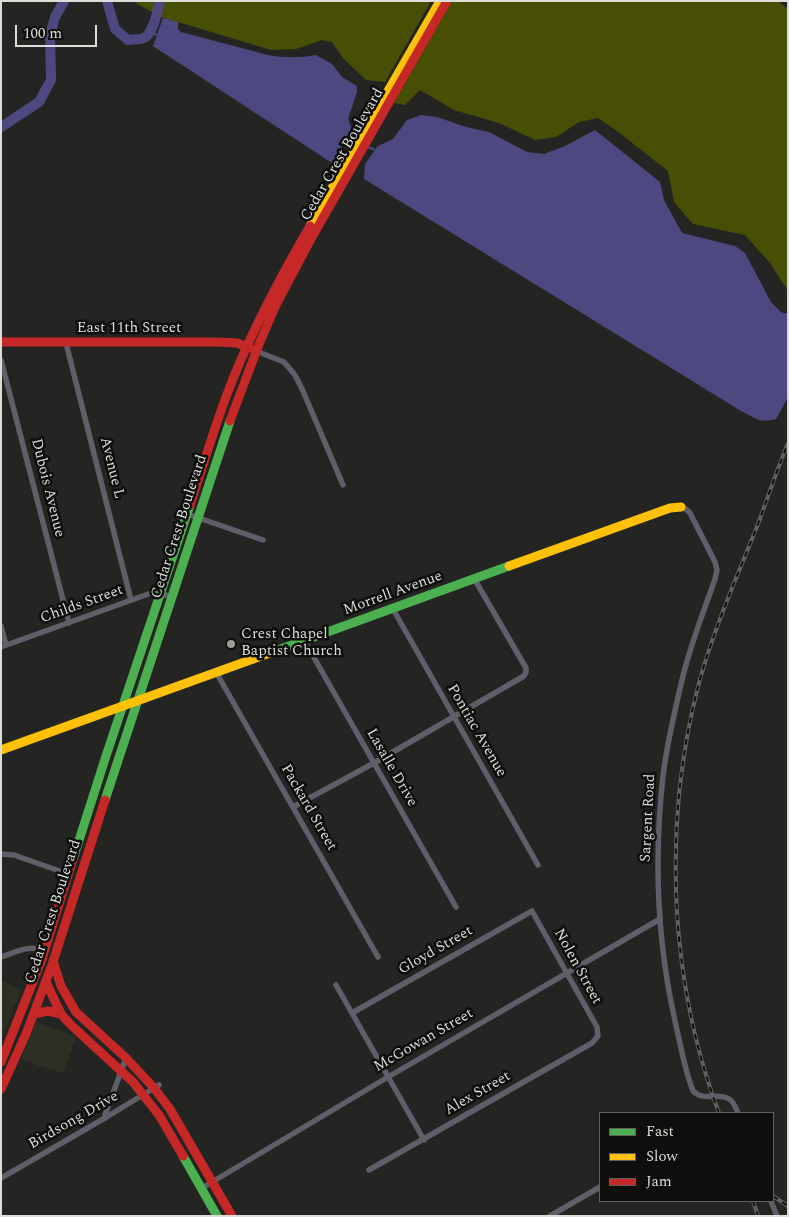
<!DOCTYPE html>
<style>
body{margin:0}
#map{position:relative;width:789px;height:1217px;overflow:hidden;background:#242522;font-family:Spectral,serif}
canvas{display:block}
.frame{position:absolute;inset:0;border:2px solid #dcddd9;pointer-events:none}
.legend{position:absolute;left:599px;top:1112px;width:175px;height:90px;box-sizing:border-box;background:#0e0f0d;border:1px solid #60615f;margin:0;padding:6px 9px;list-style:none;font-size:15px;color:#dcddd9}
.legend li{display:flex;align-items:center;gap:10px;height:25px}
.legend b{width:25px;border:1px solid #60615f}
.scale{position:absolute;left:15px;top:25px;width:82px;height:22px;box-sizing:border-box;border:2px solid #dcddd9;border-top:0;padding-left:6px;font-size:15px;line-height:18px;white-space:nowrap;color:#dcddd9;-webkit-text-stroke:4px #0e0f0d;paint-order:stroke}
</style>
<div id="map">
<canvas width="789" height="1217"></canvas>
<div class="frame"></div>
<ul class="legend">
<li><b style="height:6px;background:#4caf50"></b>Fast</li>
<li><b style="height:6px;background:#ffc107"></b>Slow</li>
<li><b style="height:6px;background:#c62828"></b>Jam</li>
</ul>
<div class="scale">100 m</div>
</div>
<script>
const ctx = document.querySelector('canvas').getContext('2d');
ctx.lineJoin = 'round';
function paint(path, color) {
  ctx.fillStyle = color;
  ctx.fill(path, 'evenodd');
}
function trace(path, color, width, dash) {
  ctx.strokeStyle = color;
  ctx.lineWidth = width;
  ctx.lineCap = dash ? 'butt' : 'round';
  ctx.setLineDash(dash || []);
  ctx.stroke(path);
}
function drawText(font, color, halo, rows, align = 'center') {
  ctx.font = font + ' Spectral,serif';
  ctx.lineWidth = 5;
  ctx.setLineDash([]);
  ctx.textBaseline = 'middle';
  ctx.strokeStyle = halo;
  ctx.fillStyle = color;
  for (const [text, x, y, turn = 0] of rows) {
    ctx.save();
    ctx.translate(x, y);
    ctx.rotate((+turn || 0) * Math.PI / 180);
    ctx.textAlign = isNaN(turn) ? turn : align;
    if (halo) ctx.strokeText(text, 0, 0);
    ctx.fillText(text, 0, 0);
    ctx.restore();
  }
}
const built = new Path2D(`
 M1,980L21,989L1,1040Z
 M36,1022L73,1035L76,1038L63,1073L21,1060Z`);
const forest = new Path2D(`
 M132,1H431L385,82L366,80L343,58L332,42L322,40L296,49L271,50L178,22L163,18Z
 M452,1H778L785,7L788,8V291L770,263L745,235L693,224L674,202L668,171L617,131L598,118L579,122L556,137L535,140L499,123L454,110L420,90L405,105L394,103Z`);
const water = new Path2D(`
 M163,18L178,22V29L181,32L268,55C284,58 300,58 316,55L332,64L342,77L357,86V92L348,119L352,130L332,163L153,46Z
 M421,115L437,117L466,127L489,132L527,152L544,154L565,146L595,130L660,182L664,200L682,233L735,246L745,253L771,302L781,312L788,314V396L785,403L776,419C758,423 757,419 741,411L364,179L365,164L375,150L378,146L393,139L407,120Z`);
const stream = new Path2D(`
 M150,32L157,35
 M348,134L356,140
 M366,146L375,150`);
const river = new Path2D(`
 M107,1L115,29L128,40C132,39 140,40 144,38C154,33 157,11 160,1
 M1,127L39,102L51,80L50,35L55,17L64,1`);
const street = new Path2D(`
 M66,343L131,600
 M256,351L284,362L295,375L303,391L343,485
 M1,360L69,623
 M681,507L686,509L690,513L715,562L717,570L715,579C704,611 691,643 683,676C675,709 667,743 663,776C654,857 657,941 675,1021C680,1043 685,1071 693,1091C704,1102 718,1092 729,1099C734,1102 736,1108 738,1113
 M187,514L263,540
 M393,609L538,865
 M1,626L6,645
 M304,640L456,907
 M1,647L151,593L155,592L172,597
 M216,672L378,957
 M293,807L374,763L524,676L526,672V668L475,580
 M1,854L14,855L68,874
 M1,957C16,952 28,945 44,950
 M336,985L424,1140
 M352,1013L532,911L597,1027L598,1036L592,1043L369,1170
 M105,1118V1115L126,1058
 M1,1178L105,1118L159,1085
 M202,1188L388,1077L660,919
 M771,1201L777,1216
 M550,1216L600,1187`);
const fast = new Path2D(`
 M278,650L509,566
 M105,800L230,421
 M74,856L106,756L190,505
 M183,1156L217,1216`);
const slow = new Path2D(`
 M310,226L440,1
 M509,566L670,508L681,507
 M1,750L278,650`);
const jam = new Path2D(`
 M1,342H217L237,343L250,348
 M230,421L259,344L276,305L312,237L447,1
 M190,505C202,469 213,432 226,397C248,337 278,281 310,226
 M53,961L61,986L76,1012L126,1058L154,1088L170,1109L232,1216
 M46,982L61,1014L71,1025L133,1082L159,1115L183,1156
 M34,1014L48,1011L61,1014
 M1,1062L42,959L74,856
 M1,1089L26,1034L53,962L105,800`);
const rail = new Path2D(`
 M719,1113C681,1012 669,902 679,794C683,757 689,720 699,683C714,628 737,577 758,524C768,497 777,470 788,443
 M773,1196L788,1206
 M753,1201L758,1216`);
const markers = [
 [231,644,5,"#9c9d99"]
];
const streetNames = [
 ["Cedar Crest Boulevard",343,155,-60],
 ["East 11th Street",129,329],
 ["Avenue L",111,468,76],
 ["Dubois Avenue",47,488,76],
 ["Cedar Crest Boulevard",180,527,-72],
 ["Morrell Avenue",393,594,-20],
 ["Childs Street",82,605,-20],
 ["Pontiac Avenue",476,731,60],
 ["Lasalle Drive",391,768,60],
 ["Packard Street",308,808,60],
 ["Sargent Road",649,818,-87],
 ["Cedar Crest Boulevard",54,912,-72],
 ["Gloyd Street",436,951,-30],
 ["Nolen Street",577,967,61],
 ["McGowan Street",424,1041,-30],
 ["Alex Street",478,1094,-30],
 ["Birdsong Drive",74,1121,-30]
];
const poiNames = [
 ["Crest Chapel",241,635],
 ["Baptist Church",241,652]
];
paint(built, '#2d2f25');
paint(forest, '#474f05');
paint(water, '#4e4880');
trace(stream, '#4e4880', 2);
trace(river, '#4e4880', 10);
trace(street, '#5f5e69', 5.5);
trace(fast, '#4caf50', 9);
trace(slow, '#ffc107', 9);
trace(jam, '#c62828', 9);
trace(rail, '#606063', 4);
trace(rail, '#0e0f0d', 2, [5.5]);
for (const [x, y, r, color] of markers) {
  const dot = new Path2D();
  dot.arc(x, y, r, 0, 2 * Math.PI);
  ctx.fillStyle = color;
  ctx.fill(dot);
  trace(dot, '#0e0f0d', 2);
}
drawText('15px', '#dcddd9', '#0e0f0d', streetNames);
drawText('15px', '#dcddd9', '#0e0f0d', poiNames, 'left');
</script>
